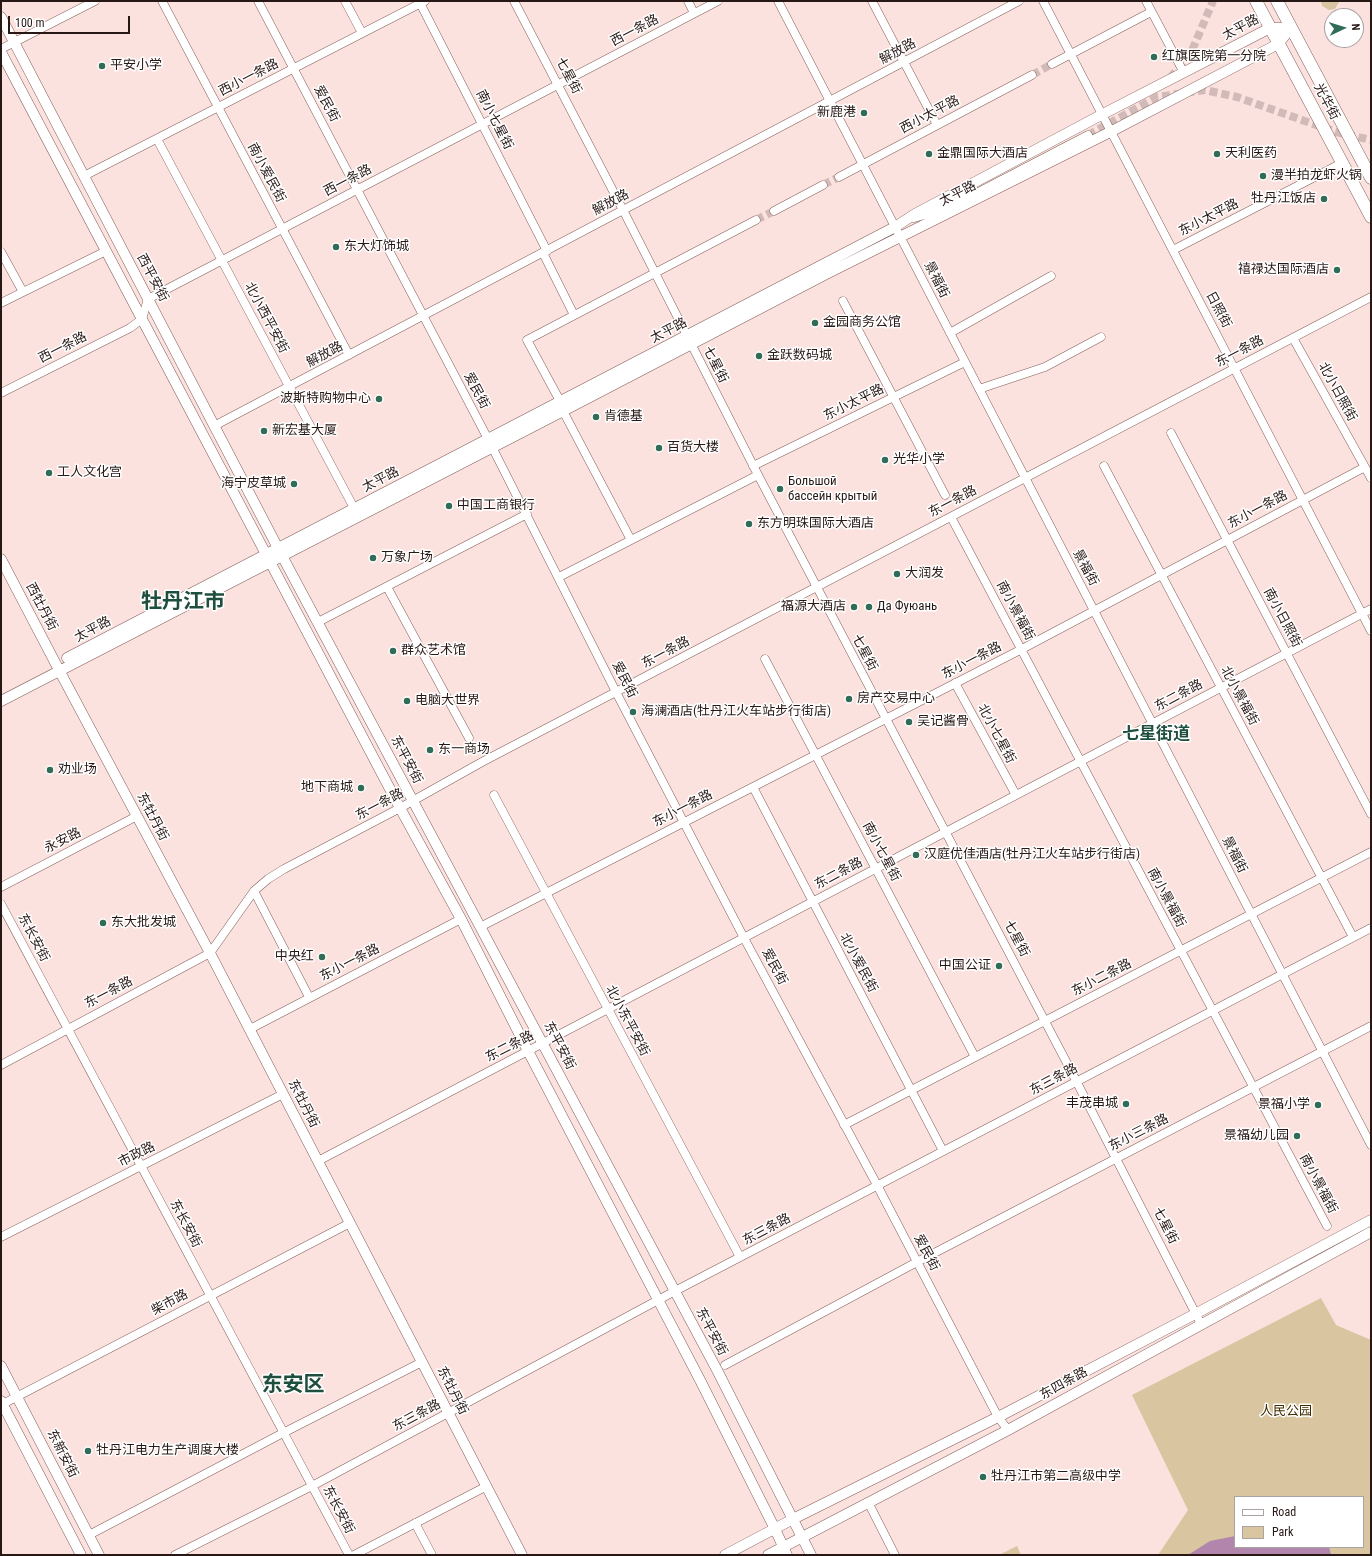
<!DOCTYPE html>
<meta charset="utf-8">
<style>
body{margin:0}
#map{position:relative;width:1372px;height:1556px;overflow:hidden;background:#fce2df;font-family:"Roboto Condensed",sans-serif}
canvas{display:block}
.frame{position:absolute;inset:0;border:2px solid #271816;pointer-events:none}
.legend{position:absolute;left:1234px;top:1496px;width:130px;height:52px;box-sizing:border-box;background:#fff;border:1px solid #a9a3a2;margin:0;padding:5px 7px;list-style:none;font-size:12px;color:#271816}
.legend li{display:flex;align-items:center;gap:8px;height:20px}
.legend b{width:20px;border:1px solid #a9a3a2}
.north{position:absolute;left:1324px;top:8px;width:40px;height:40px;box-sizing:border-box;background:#fff;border:1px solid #a9a3a2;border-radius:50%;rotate:86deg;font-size:11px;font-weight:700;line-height:16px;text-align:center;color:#271816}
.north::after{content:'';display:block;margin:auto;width:14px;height:18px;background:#306c57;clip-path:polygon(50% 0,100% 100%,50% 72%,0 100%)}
.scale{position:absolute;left:8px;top:16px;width:122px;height:18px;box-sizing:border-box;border:2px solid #271816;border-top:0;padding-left:5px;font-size:12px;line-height:14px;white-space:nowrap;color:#271816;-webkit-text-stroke:3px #fff;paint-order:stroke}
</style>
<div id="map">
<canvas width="1372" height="1556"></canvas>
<div class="frame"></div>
<ul class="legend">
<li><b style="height:5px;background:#fff"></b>Road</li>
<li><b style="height:11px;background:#d9c5a0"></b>Park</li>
</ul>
<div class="north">N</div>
<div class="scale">100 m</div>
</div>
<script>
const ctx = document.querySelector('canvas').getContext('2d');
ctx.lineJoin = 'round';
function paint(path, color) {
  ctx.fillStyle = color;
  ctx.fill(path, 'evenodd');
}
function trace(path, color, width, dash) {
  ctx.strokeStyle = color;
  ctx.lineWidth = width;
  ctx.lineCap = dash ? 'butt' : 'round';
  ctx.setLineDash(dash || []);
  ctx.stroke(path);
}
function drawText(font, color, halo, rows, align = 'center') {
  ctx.font = font + ' "Roboto Condensed","Noto Sans SC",sans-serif';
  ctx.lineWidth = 3;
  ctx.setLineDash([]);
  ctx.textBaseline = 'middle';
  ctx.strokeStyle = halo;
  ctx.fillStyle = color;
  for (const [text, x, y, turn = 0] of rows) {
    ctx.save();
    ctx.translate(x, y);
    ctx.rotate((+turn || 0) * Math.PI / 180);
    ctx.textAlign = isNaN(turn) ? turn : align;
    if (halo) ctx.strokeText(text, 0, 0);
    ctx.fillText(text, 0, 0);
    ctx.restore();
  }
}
const green = new Path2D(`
 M1321,1H1339V2L1335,9L1329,10L1322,6Z
 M1321,1298L1336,1325L1371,1340V1555H1158L1188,1510L1132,1395ZM1235,1497H1363V1547H1235Z
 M1017,1546L1021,1555H999Z`);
const water = new Path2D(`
 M1235,1536V1547H1329L1331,1555H1188L1210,1541Z`);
const minorTunnel = new Path2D(`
 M1032,75L1052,64
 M1170,78L1191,53L1213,1
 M1088,135L1157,97L1205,90L1237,97L1336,132L1371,140
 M823,185L839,177
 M756,220L774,211`);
const minor = new Path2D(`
 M162,1L349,355
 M258,1L488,439L616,692L744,938L877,1185L998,1417L1008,1430
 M345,1L362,33
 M419,1L547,251
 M514,1L623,210L758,475L1069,1067L1201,1324
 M688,1L694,13
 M778,1L1371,1145
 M872,1L937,125
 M1043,1L1371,631
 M1146,1L1184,73
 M1,49L95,1
 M1052,64L1151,12
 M157,139L354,508
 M84,176L425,1
 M839,177L1032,75
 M965,199L1088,135
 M774,211L823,185
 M914,218L928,214L969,193
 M1173,250L1342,163
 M1,252L23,292
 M543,253L574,315
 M843,301L945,495
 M1,303L106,251
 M950,333L1051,276
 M1293,338L1371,478
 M979,389L1045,367L1101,337
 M1,393L130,328L142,319L148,299L718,1
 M560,401L527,340L756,220
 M563,411L631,540
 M214,426L1019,1
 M1171,433L1371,814
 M753,466L965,362
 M1104,466L1353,937
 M951,517L1327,1226
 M559,577L758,475
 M387,587L469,738
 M318,622L527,514
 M765,659L975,1057
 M955,683L1016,795
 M753,787L943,1151
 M494,795L740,1257
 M1,887L137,816
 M254,891L309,997
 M1,904L349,1555
 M480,927L1022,649L1365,467
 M250,1029L461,919
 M1,1065L210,953L254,891L268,879L284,869L400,808L482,762L1371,297
 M844,1125L1371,852
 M318,1161L1371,609
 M1,1237L283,1094
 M725,1365L917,1262L1371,1026
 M1,1405L350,1223
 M868,1502L895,1555
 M415,1523L432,1555
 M89,1535L283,1433L422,1362
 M175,1555L312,1486L675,1291L1371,928
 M354,1555L487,1486`);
const major = new Path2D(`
 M1,17L280,552L717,1370L811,1555
 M1,52L400,808L461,919L528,1051L700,1380L775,1529L787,1555
 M1,559L59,670L210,953L522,1555
 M67,658C342,514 619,371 895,227L915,214L1103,114L1270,28H1291
 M1,701L563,411L828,273L1112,131L1278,44L1291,28
 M1,1366L99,1555
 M1,1401L81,1555
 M725,1555L793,1519L1004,1414L1197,1313L1371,1220
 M768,1555L1008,1430L1371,1232`);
const highway = new Path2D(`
 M1256,1L1371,217
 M1277,1L1371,178`);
const markers = [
 [1154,57,4,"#306c57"],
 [102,66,4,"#306c57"],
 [864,113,4,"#306c57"],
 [929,154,4,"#306c57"],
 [1217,154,4,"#306c57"],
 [1263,176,4,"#306c57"],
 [1324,199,4,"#306c57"],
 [336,247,4,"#306c57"],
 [1337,270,4,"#306c57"],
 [815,323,4,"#306c57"],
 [759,356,4,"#306c57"],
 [379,399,4,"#306c57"],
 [596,417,4,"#306c57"],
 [264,431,4,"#306c57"],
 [659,448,4,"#306c57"],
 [885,460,4,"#306c57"],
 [49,473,4,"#306c57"],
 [294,484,4,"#306c57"],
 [780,489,4,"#306c57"],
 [449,506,4,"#306c57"],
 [749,524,4,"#306c57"],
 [373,558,4,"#306c57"],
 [897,574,4,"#306c57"],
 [854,607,4,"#306c57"],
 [869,607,4,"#306c57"],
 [393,651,4,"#306c57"],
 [849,699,4,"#306c57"],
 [407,701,4,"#306c57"],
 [633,712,4,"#306c57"],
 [909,722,4,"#306c57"],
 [430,750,4,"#306c57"],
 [50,770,4,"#306c57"],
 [361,788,4,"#306c57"],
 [916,855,4,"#306c57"],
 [103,923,4,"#306c57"],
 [322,957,4,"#306c57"],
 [999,966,4,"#306c57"],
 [1126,1104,4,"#306c57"],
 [1318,1105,4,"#306c57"],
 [1297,1136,4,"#306c57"],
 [88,1451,4,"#306c57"],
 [983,1477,4,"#306c57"]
];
const streetNames = [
 ["太平路",1241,28,-28],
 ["西一条路",635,31,-28],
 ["解放路",898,52,-28],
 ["七星街",568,76,62],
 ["西小一条路",249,78,-27],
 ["光华街",1326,102,62],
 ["爱民街",326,104,62],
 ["西小太平路",930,115,-28],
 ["南小七星街",494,120,63],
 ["南小爱民街",266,173,62],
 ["西一条路",348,181,-28],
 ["太平路",958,194,-27],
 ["解放路",611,203,-28],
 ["东小太平路",1209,218,-27],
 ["西平安街",152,278,62],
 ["景福街",936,280,63],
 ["日照街",1218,310,62],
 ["北小西平安街",266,318,62],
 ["太平路",669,331,-27],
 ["西一条路",63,348,-27],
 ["东一条路",1240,352,-28],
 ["解放路",325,355,-28],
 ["七星街",715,365,63],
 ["爱民街",476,391,62],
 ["北小日照街",1337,392,61],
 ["东小太平路",854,403,-26],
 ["太平路",381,480,-27],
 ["东一条路",953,502,-28],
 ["东小一条路",1258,510,-28],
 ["景福街",1085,568,62],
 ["西牡丹街",41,607,62],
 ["南小景福街",1015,611,62],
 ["南小日照街",1282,618,62],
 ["太平路",93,630,-28],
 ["东一条路",666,653,-28],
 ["七星街",864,653,62],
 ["东小一条路",972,661,-27],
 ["爱民街",624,680,63],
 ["东二条路",1179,696,-28],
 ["北小景福街",1239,696,62],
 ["北小七星街",996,734,62],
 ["东平安街",406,760,62],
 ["东一条路",380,805,-28],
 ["东小一条路",683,809,-27],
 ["东牡丹街",152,817,62],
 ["永安路",63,841,-27],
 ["南小七星街",881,852,62],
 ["景福街",1234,855,63],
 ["东二条路",839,874,-28],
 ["南小景福街",1166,898,62],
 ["东长安街",33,938,62],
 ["七星街",1016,939,62],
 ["东小一条路",350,963,-27],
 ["北小爱民街",858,963,62],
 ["爱民街",774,967,62],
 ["东小二条路",1102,978,-27],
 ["东一条路",109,993,-28],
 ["北小东平安街",627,1021,62],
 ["东平安街",559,1046,62],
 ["东二条路",510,1047,-27],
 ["东三条路",1054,1080,-28],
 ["东牡丹街",303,1104,63],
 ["东小三条路",1139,1133,-27],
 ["市政路",137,1155,-27],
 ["南小景福街",1318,1184,62],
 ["东长安街",185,1224,62],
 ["七星街",1165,1226,63],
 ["东三条路",767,1230,-28],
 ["爱民街",926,1253,62],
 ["柴市路",170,1303,-28],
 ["东平安街",711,1332,62],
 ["东四条路",1064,1384,-29],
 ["东牡丹街",452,1391,63],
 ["东三条路",417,1416,-28],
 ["东新安街",62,1454,63],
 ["东长安街",338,1510,62]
];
const poiNames = [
 ["红旗医院第一分院",1162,57],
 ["平安小学",110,66],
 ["新鹿港",856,113,"right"],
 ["金鼎国际大酒店",937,154],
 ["天利医药",1225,154],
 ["漫半拍龙虾火锅",1271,176],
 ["牡丹江饭店",1316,199,"right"],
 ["东大灯饰城",344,247],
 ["禧禄达国际酒店",1329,270,"right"],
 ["金园商务公馆",823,323],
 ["金跃数码城",767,356],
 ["波斯特购物中心",371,399,"right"],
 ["肯德基",604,417],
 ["新宏基大厦",272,431],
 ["百货大楼",667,448],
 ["光华小学",893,460],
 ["工人文化宫",57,473],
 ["Большой",788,482],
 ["бассейн крытый",788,497],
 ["海宁皮草城",286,484,"right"],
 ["中国工商银行",457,506],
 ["东方明珠国际大酒店",757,524],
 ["万象广场",381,558],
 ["大润发",905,574],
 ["福源大酒店",846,607,"right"],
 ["Да Фуюань",877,607],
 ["群众艺术馆",401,651],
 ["房产交易中心",857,699],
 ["电脑大世界",415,701],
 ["海澜酒店(牡丹江火车站步行街店)",641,712],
 ["吴记酱骨",917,722],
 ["东一商场",438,750],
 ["劝业场",58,770],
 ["地下商城",353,788,"right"],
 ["汉庭优佳酒店(牡丹江火车站步行街店)",924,855],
 ["东大批发城",111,923],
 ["中央红",314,957,"right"],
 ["中国公证",991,966,"right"],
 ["丰茂串城",1118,1104,"right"],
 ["景福小学",1310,1105,"right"],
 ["景福幼儿园",1289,1136,"right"],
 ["牡丹江电力生产调度大楼",96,1451],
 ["牡丹江市第二高级中学",991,1477]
];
const parkNames = [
 ["人民公园",1286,1412]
];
const districtNames = [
 ["七星街道",1156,735]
];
const townNames = [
 ["牡丹江市",183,603],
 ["东安区",293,1386]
];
paint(green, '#d9c5a0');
paint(water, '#b285ad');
trace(minorTunnel, '#d1bab7', 8, [8, 4]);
trace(minor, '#825e59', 9);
trace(major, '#825e59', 11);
trace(highway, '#825e59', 13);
trace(minor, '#fff', 8);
trace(major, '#fff', 10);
trace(highway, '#fff', 12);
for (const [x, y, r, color] of markers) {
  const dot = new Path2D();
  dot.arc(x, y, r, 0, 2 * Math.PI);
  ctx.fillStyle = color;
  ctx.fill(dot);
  trace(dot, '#fff', 1.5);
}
drawText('13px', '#271816', '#fff', streetNames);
drawText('13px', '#271816', '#fff', poiNames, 'left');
drawText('13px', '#3f2c00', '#fff', parkNames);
drawText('bold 17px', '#1e4e3d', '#fff', districtNames);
drawText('bold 21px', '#1e4e3d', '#fff', townNames);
</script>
